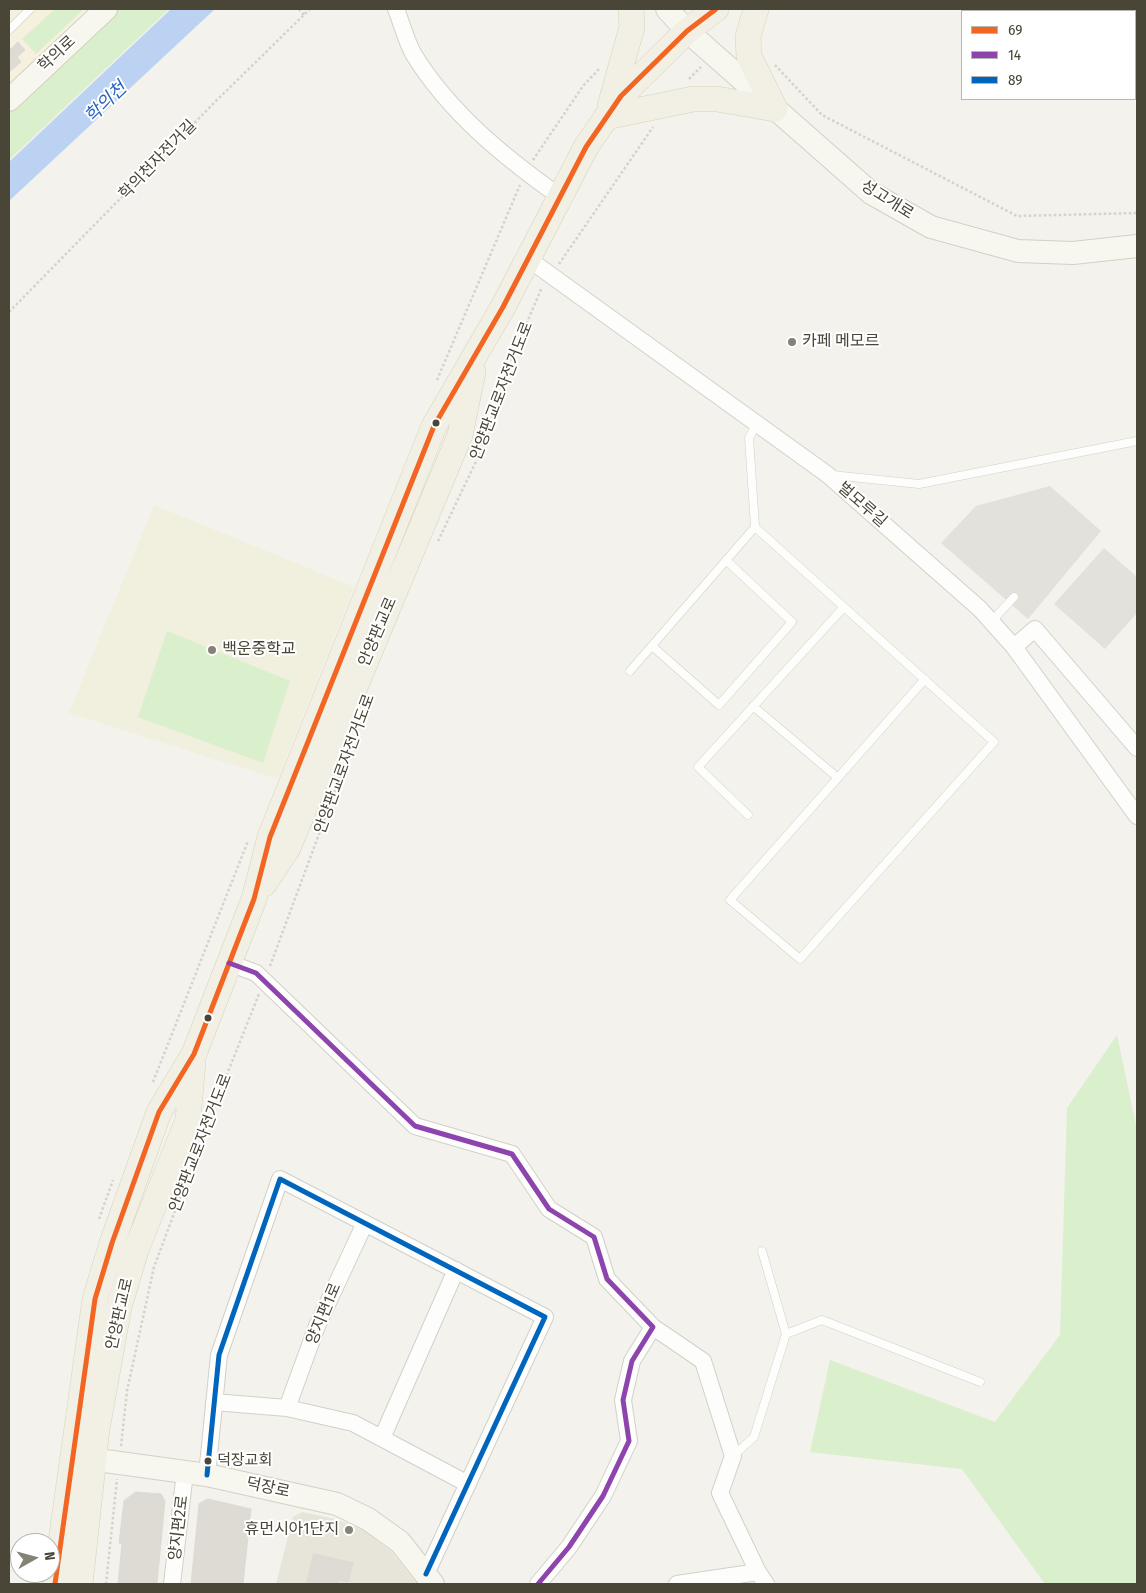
<!DOCTYPE html>
<meta charset="utf-8">
<style>
body{margin:0}
#map{position:relative;width:1146px;height:1593px;overflow:hidden;background:#f3f2ec;font-family:"Fira Sans Condensed",sans-serif}
canvas{display:block}
.frame{position:absolute;inset:0;border:10px solid #4a4637;pointer-events:none}
.legend{position:absolute;left:961px;top:10px;width:175px;height:90px;box-sizing:border-box;background:#fff;border:1px solid #b7b5af;margin:0;padding:6px 9px;list-style:none;font-size:15px;color:#4a4637}
.legend li{display:flex;align-items:center;gap:10px;height:25px}
.legend b{width:25px;border:1px solid #b7b5af}
.north{position:absolute;left:10px;top:1533px;width:50px;height:50px;box-sizing:border-box;background:#fff;border:1px solid #b7b5af;border-radius:50%;rotate:83deg;font-size:14px;font-weight:700;line-height:20px;text-align:center;color:#4a4637}
.north::after{content:'';display:block;margin:auto;width:18px;height:22px;background:#858276;clip-path:polygon(50% 0,100% 100%,50% 72%,0 100%)}
</style>
<div id="map">
<canvas width="1146" height="1593"></canvas>
<div class="frame"></div>
<ul class="legend">
<li><b style="height:6px;background:#f26522"></b>69</li>
<li><b style="height:6px;background:#8e44ad"></b>14</li>
<li><b style="height:6px;background:#0065bd"></b>89</li>
</ul>
<div class="north">N</div>
</div>
<script>
const ctx = document.querySelector('canvas').getContext('2d');
ctx.lineJoin = 'round';
function paint(path, color) {
  ctx.fillStyle = color;
  ctx.fill(path, 'evenodd');
}
function trace(path, color, width, dash) {
  ctx.strokeStyle = color;
  ctx.lineWidth = width;
  ctx.lineCap = dash ? 'butt' : 'round';
  ctx.setLineDash(dash || []);
  ctx.stroke(path);
}
function drawText(font, color, halo, rows, align = 'center') {
  ctx.font = font + ' "Fira Sans Condensed","Noto Sans KR",sans-serif';
  ctx.lineWidth = 4;
  ctx.setLineDash([]);
  ctx.textBaseline = 'middle';
  ctx.strokeStyle = halo;
  ctx.fillStyle = color;
  for (const [text, x, y, turn = 0] of rows) {
    ctx.save();
    ctx.translate(x, y);
    ctx.rotate((+turn || 0) * Math.PI / 180);
    ctx.textAlign = isNaN(turn) ? turn : align;
    if (halo) ctx.strokeText(text, 0, 0);
    ctx.fillText(text, 0, 0);
    ctx.restore();
  }
}
const residential = new Path2D(`
 M302,1512L335,1519L362,1529L391,1551L417,1584H276L293,1517Z`);
const commercial = new Path2D(`
 M9,9H87L9,86Z`);
const education = new Path2D(`
 M154,505L354,587L278,779L69,713Z`);
const green = new Path2D(`
 M55,9H84L36,54L22,39Z
 M116,9H169L9,160V110Z
 M167,631L290,681L263,763L138,717Z
 M1117,1035L1137,1130V1584H1045L962,1469L810,1452L830,1360L995,1422L1060,1335L1067,1108Z`);
const parking = new Path2D(`
 M1050,486L1101,531L1028,619L941,543L976,506Z
 M1104,548L1137,577V613L1105,649L1054,604Z`);
const water = new Path2D(`
 M171,9H215L9,201V162Z`);
const building = new Path2D(`
 M18,42L25,50L17,57L21,62L9,72V46L11,49Z
 M136,1492L161,1494L165,1501L157,1584H118L122,1544L119,1543L124,1501Z
 M208,1499L251,1509L243,1584H191L199,1504Z
 M314,1554L353,1563L348,1582L339,1580L338,1584H307Z`);
const path = new Path2D(`
 M299,9L304,15
 M775,65L822,115L1017,216L1137,213
 M689,79L701,67
 M533,160L583,86L600,68
 M559,264L653,127
 M9,312L212,105L310,9
 M437,380L520,185
 M438,541L482,449L514,353L542,287
 M270,966L344,767
 M153,1082L248,841
 M208,1122L259,994
 M99,1219L113,1180
 M121,1446L127,1391L154,1267L190,1171
 M106,1584L117,1479`);
const lane = new Path2D(`
 M9,30L30,9
 M832,475L919,484L1137,441
 M755,527L994,742L800,959L730,900L925,679
 M991,622L1014,597
 M652,646L719,705L792,622L726,560
 M630,671L755,527L749,438L757,423
 M753,706L838,778
 M748,815L698,767L844,607
 M786,1334L822,1320L980,1382
 M733,1456L754,1437L786,1334L762,1251`);
const street = new Path2D(`
 M396,9C402,24 406,41 414,55C450,113 504,157 559,196
 M527,258L828,475L980,609L1014,647L1137,816
 M1014,647L1035,629L1137,748
 M229,963L256,973L415,1126L512,1154L549,1209L594,1237L607,1279L653,1327L632,1361L623,1400L629,1441L603,1496L569,1547L538,1584
 M653,1327L703,1361L733,1456L720,1493L758,1572
 M214,1402L287,1408L353,1423L468,1484
 M287,1408L317,1326L365,1223
 M382,1438L456,1270
 M207,1475L219,1355L280,1179L545,1317L426,1574
 M172,1584L185,1472
 M677,1584L758,1572L766,1584`);
const secondary = new Path2D(`
 M667,9L687,31L871,193L931,227L1018,251L1073,253L1137,246
 M9,100L106,9
 M76,1457L207,1475L337,1504L368,1519L400,1542L433,1584`);
const primary = new Path2D(`
 M756,9L748,37L749,56L775,109
 M610,106L632,27L631,9
 M606,117L693,99H717L775,109
 M264,884L288,848L460,435L473,372
 M55,1584L95,1299L112,1243L159,1112L194,1054L254,899L270,837L434,426L503,307L586,147L621,96L687,31L716,9
 M80,1584L97,1429L119,1307L136,1250L188,1120L193,1061`);
const bus1 = new Path2D(`
 M55,1584L95,1299L112,1243L159,1112L194,1054L254,899L270,837L434,426L503,307L586,147L621,96L687,31L716,9`);
const bus2 = new Path2D(`
 M229,963L256,973L415,1126L512,1154L549,1209L594,1237L607,1279L653,1327L632,1361L623,1400L629,1441L603,1496L569,1547L538,1584`);
const bus3 = new Path2D(`
 M207,1475L219,1355L280,1179L545,1317L426,1574`);
const markers = [
 [792,342,5,"#858276"],
 [436,423,4.5,"#4a4637"],
 [212,650,5,"#858276"],
 [208,1018,4.5,"#4a4637"],
 [208,1461,4.5,"#4a4637"],
 [349,1530,5,"#858276"]
];
const busNames = [
 ["덕장교회",217,1461]
];
const streetNames = [
 ["학의로",57,54,-43],
 ["학의천자전거길",158,160,-46],
 ["성고개로",887,200,32],
 ["안양판교로자전거도로",502,391,-69],
 ["벌모루길",862,505,41],
 ["안양판교로",378,632,-67],
 ["안양판교로자전거도로",345,764,-70],
 ["안양판교로자전거도로",201,1143,-69],
 ["안양판교로",120,1314,-77],
 ["양지편1로",324,1314,-67],
 ["덕장로",268,1488,12],
 ["양지편2로",179,1528,-83]
];
const poiNames = [
 ["카페 메모르",802,342],
 ["백운중학교",222,650],
 ["휴먼시아1단지",339,1530,"right"]
];
const waterNames = [
 ["학의천",106,103,-44]
];
paint(residential, '#e7e5d9');
paint(commercial, '#f6f1df');
paint(education, '#f1efde');
paint(green, '#daefcb');
paint(parking, '#e2e1dc');
paint(water, '#bbd2f3');
paint(building, '#dddbd4');
trace(building, '#dcdad2', 1);
trace(lane, '#d1d0c9', 9);
trace(street, '#d1d0c9', 18);
trace(secondary, '#d3d1c3', 24);
trace(primary, '#d6d3b8', 26);
trace(path, '#d3d2cb', 2.5, [2.5, 2.5]);
trace(lane, '#fdfdfc', 8);
trace(street, '#fdfdfc', 16);
trace(secondary, '#f7f7f0', 22);
trace(primary, '#f2f0e4', 25);
trace(bus1, '#f26522', 5);
trace(bus2, '#8e44ad', 5);
trace(bus3, '#0065bd', 5);
for (const [x, y, r, color] of markers) {
  const dot = new Path2D();
  dot.arc(x, y, r, 0, 2 * Math.PI);
  ctx.fillStyle = color;
  ctx.fill(dot);
  trace(dot, '#fff', 2);
}
drawText('15px', '#4a4637', '#fff', busNames, 'left');
drawText('16px', '#4a4637', '#fff', streetNames);
drawText('16px', '#4a4637', '#fff', poiNames, 'left');
drawText('italic 18px', '#2763bf', '#fff', waterNames);
</script>
